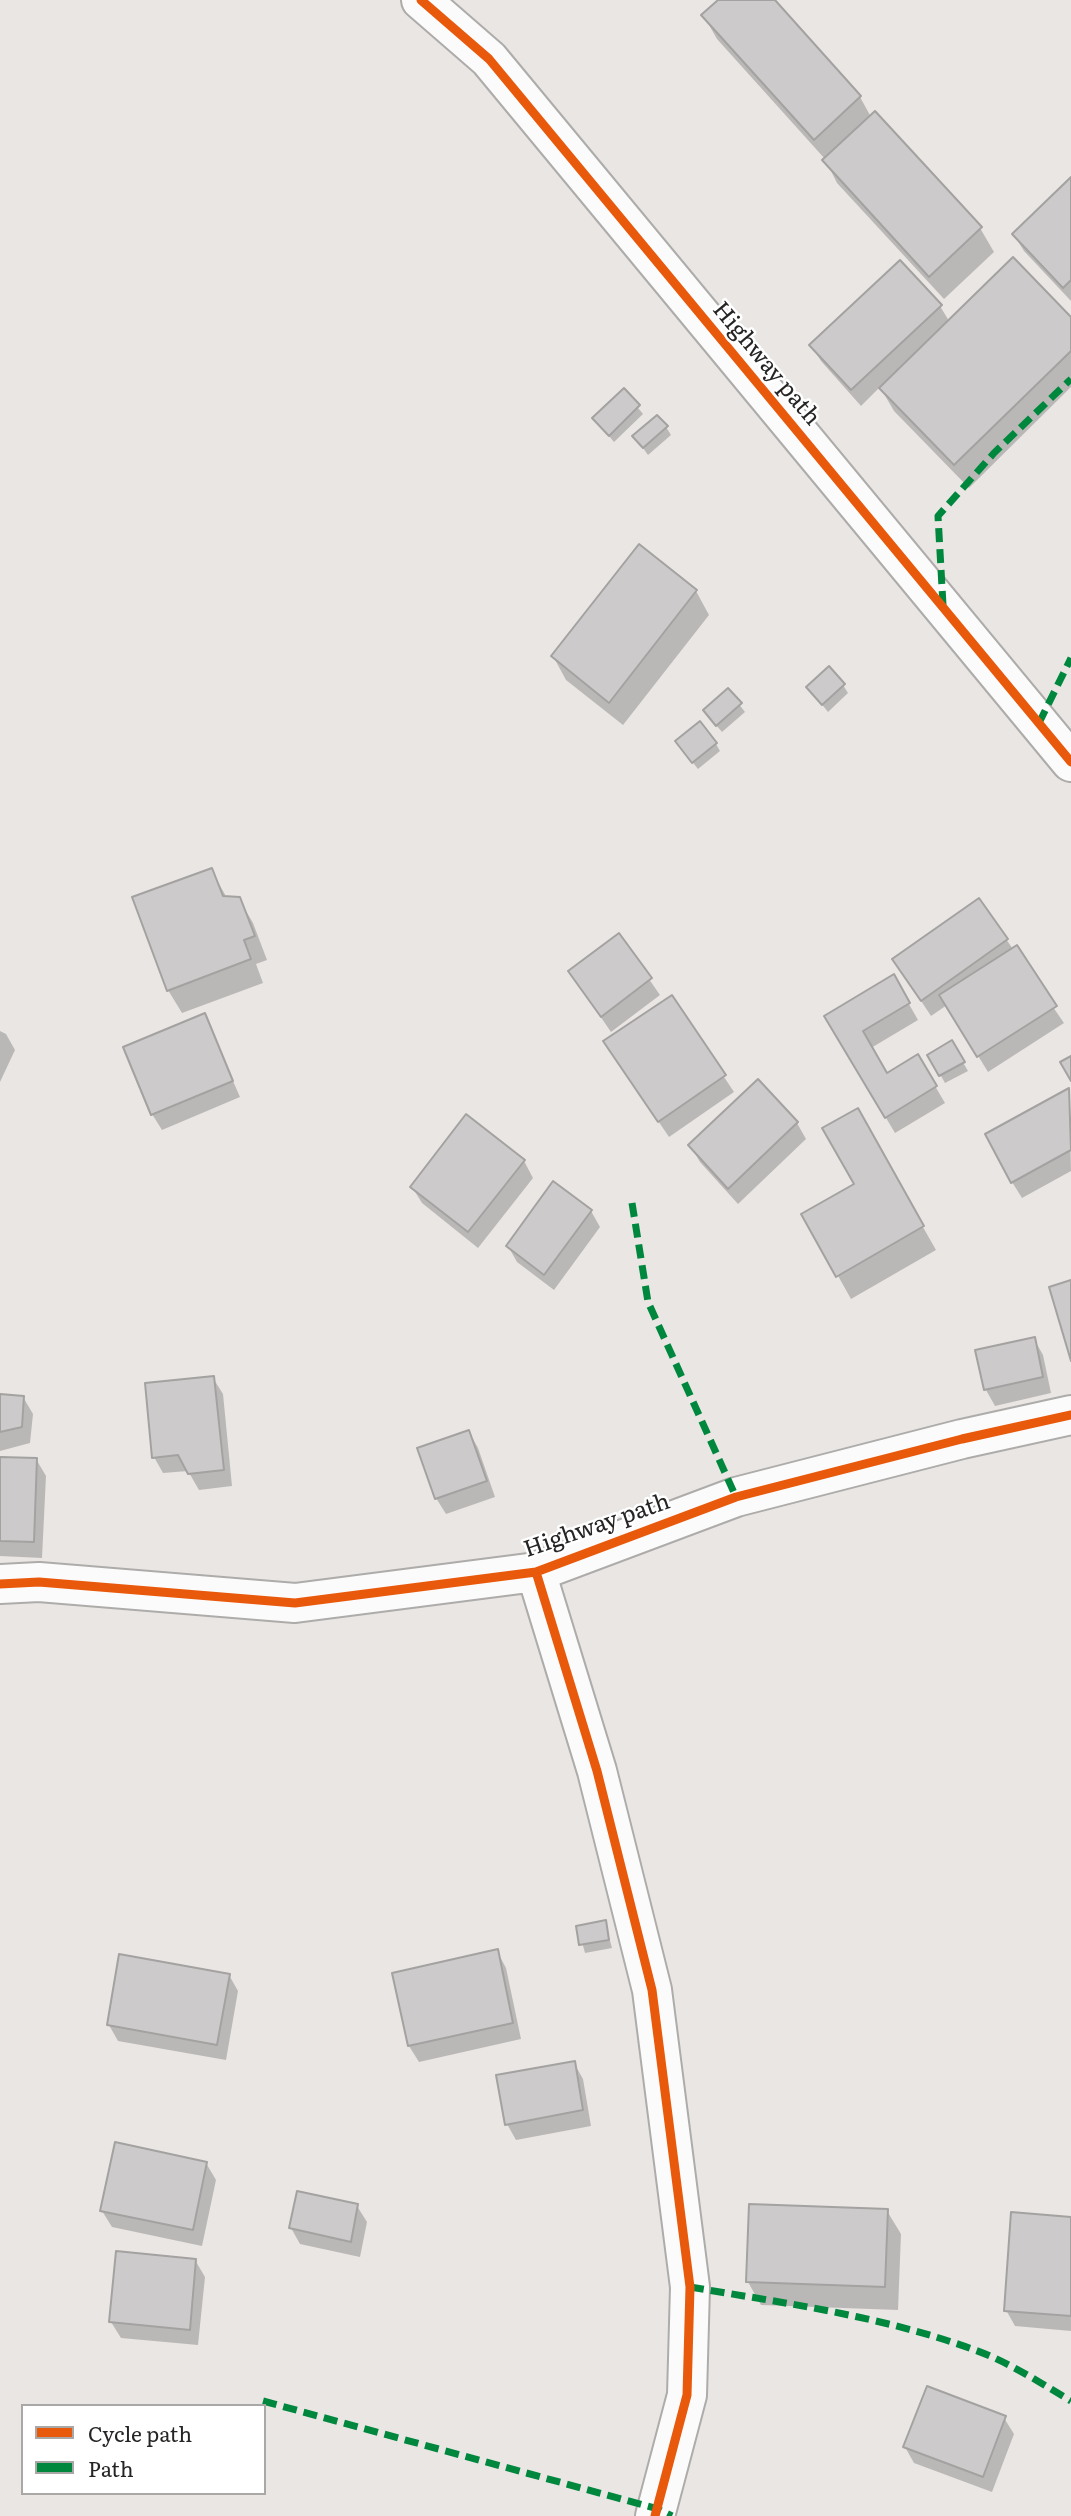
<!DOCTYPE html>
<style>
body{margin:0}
#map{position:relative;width:1071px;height:2516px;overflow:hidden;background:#e9e6e4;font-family:Literata,serif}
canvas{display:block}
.legend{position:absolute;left:21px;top:2404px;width:245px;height:91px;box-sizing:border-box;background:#fff;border:2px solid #a9a8a7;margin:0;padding:9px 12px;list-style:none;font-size:21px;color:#272524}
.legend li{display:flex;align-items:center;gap:14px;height:35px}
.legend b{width:35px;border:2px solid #a9a8a7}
</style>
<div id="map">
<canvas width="1071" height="2516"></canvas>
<ul class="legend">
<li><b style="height:9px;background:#e8590c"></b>Cycle path</li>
<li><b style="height:9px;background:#00873e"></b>Path</li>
</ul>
</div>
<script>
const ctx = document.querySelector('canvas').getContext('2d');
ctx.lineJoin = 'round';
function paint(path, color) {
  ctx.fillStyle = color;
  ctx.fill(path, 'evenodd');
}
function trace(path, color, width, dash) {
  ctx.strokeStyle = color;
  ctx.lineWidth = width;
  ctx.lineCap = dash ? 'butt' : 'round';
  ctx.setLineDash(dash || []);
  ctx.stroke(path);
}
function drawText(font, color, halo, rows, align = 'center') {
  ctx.font = font + ' Literata,serif';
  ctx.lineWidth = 5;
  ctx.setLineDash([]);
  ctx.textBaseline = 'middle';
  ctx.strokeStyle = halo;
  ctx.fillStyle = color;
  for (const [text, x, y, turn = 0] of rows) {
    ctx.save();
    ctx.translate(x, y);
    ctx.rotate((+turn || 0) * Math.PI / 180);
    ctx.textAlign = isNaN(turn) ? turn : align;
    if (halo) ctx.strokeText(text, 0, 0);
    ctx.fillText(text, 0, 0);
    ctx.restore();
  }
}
const shadow = new Path2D(`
 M721,0H772L860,97L871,117L980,228L994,252L944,299L837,183L825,159L717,39L704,16Z
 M1071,180V301L1024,251L1014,235Z
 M940,306L949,321L1071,319V387L969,488L894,411L880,387L861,406L821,361L811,345Z
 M624,391L643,414L614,442L594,418Z
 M666,427L671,435L648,455L635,437Z
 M696,591L709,615L623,725L566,680L553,656Z
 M843,685L848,693L828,712L808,687Z
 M728,690L745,712L722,732L710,718Z
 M716,744L720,751L698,769L682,749Z
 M211,870L227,898L239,899L253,923L267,960L256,964L263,983L182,1013L168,990Z
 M979,900L1064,1023L988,1072L947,1005L931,1016L894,960Z
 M619,936L660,995L611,1032L570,972Z
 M893,976L918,1020L871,1048L887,1075L918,1057L945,1103L895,1133L826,1017Z
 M671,997L734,1092L669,1137L615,1057Z
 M204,1015L240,1097L162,1130L152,1114Z
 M0,1031L6,1034L15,1050L0,1082Z
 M951,1042L968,1071L945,1083L929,1055Z
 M758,1082L797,1123L806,1139L738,1204L700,1162L690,1145Z
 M1069,1090L1071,1171L1022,1198L1012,1182Z
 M857,1111L936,1250L851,1299L804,1215L856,1185Z
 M524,1161L533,1178L478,1248L422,1203L412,1187Z
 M591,1211L600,1227L554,1290L517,1262L508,1246Z
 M1034,1339L1043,1355L1051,1393L995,1406L986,1390Z
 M213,1378L223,1394L232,1486L199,1490L188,1471L163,1473L154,1457Z
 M0,1396L23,1397L33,1414L30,1443L0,1451Z
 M469,1432L478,1448L495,1497L446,1514L436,1498Z
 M0,1458L36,1459L46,1476L42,1558L0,1556Z
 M605,1922L612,1948L585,1953L578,1927Z
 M497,1951L506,1968L521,2039L419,2062L409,2046Z
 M229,1975L238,1991L226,2060L118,2041L109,2025Z
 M574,2063L583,2079L591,2126L516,2140L507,2124Z
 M206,2163L216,2180L202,2246L112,2227L102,2211Z
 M357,2206L367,2222L360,2257L300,2244L291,2228Z
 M887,2211L901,2234L898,2310L761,2305L748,2282Z
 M1071,2218V2331L1015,2326L1006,2310Z
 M195,2260L205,2277L198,2345L121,2338L111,2322Z
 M1004,2418L1014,2434L992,2492L914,2463L905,2447Z`);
const building = new Path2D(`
 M718,0H775L861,96L814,140L701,15Z
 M875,111L982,227L929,277L822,160Z
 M1071,177V280L1063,288L1012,234Z
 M1013,257L1071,317V351L954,465L879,388Z
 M900,260L942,305L851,390L809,345Z
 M624,388L640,405L609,436L592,418Z
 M657,415L668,426L643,448L632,436Z
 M639,544L697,590L609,703L551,656Z
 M829,666L845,684L822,705L806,687Z
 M728,688L742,703L716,726L703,710Z
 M700,721L717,743L692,763L675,741Z
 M212,868L223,896L240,897L255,936L244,940L251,959L167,991L132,897Z
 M979,898L1008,939L921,1001L892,959Z
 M619,933L652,978L601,1017L568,971Z
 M1017,945L1057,1006L977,1057L939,995Z
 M894,974L910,1003L863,1031L887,1073L918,1054L937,1086L885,1118L824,1016Z
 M672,995L726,1075L658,1122L603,1041Z
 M205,1013L233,1081L151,1115L123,1047Z
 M952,1040L965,1062L939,1076L927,1055Z
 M1071,1056V1081L1060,1062Z
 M758,1079L798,1122L728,1189L688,1145Z
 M1069,1088L1071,1150L1011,1183L985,1134Z
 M858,1108L924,1226L836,1277L801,1214L854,1184L822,1128Z
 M466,1114L525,1160L468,1232L410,1187Z
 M553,1181L592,1210L544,1275L506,1246Z
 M1071,1280V1361L1049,1287Z
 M1035,1337L1043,1377L984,1390L975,1350Z
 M214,1376L224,1470L188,1474L178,1455L152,1458L145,1383Z
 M0,1394L24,1396L22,1427L0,1432Z
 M469,1430L487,1481L435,1499L417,1448Z
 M0,1457L37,1458L34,1542L0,1541Z
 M606,1920L609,1940L579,1945L576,1926Z
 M498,1949L513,2023L408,2046L392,1973Z
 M119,1954L230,1974L217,2045L107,2025Z
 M575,2061L583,2110L505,2125L496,2075Z
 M115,2142L207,2162L193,2230L100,2211Z
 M297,2191L358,2204L351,2242L289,2228Z
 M749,2204L888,2209L885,2287L746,2282Z
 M1011,2212L1071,2217V2316L1004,2311Z
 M116,2251L196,2259L190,2330L109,2322Z
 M927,2386L1006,2416L983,2477L903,2447Z`);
const minor = new Path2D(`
 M536,1572L597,1771L652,1990L690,2287L687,2395L655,2516
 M0,1584L39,1582L295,1603L536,1572L736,1497L962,1439L1071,1415`);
const tertiary = new Path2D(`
 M421,0L489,59L1071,762`);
const quiet = new Path2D(`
 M943,605L938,516L994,453L1071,379
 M1039,723L1071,658
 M632,1203L648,1302L736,1497
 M690,2287C784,2303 881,2316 972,2349C1007,2361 1039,2382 1071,2401
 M263,2401L658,2509L672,2516`);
const cycleway = new Path2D(`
 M421,0L489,59L1071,762
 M536,1572L597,1771L652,1990L690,2287L687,2395L655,2516
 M0,1584L39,1582L295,1603L536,1572L736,1497L962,1439L1071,1415`);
const streetNames = [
 ["Highway path",766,364,50],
 ["Highway path",597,1526,-19]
];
paint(shadow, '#0003');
paint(building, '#cccaca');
trace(building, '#a4a1a1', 2);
trace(minor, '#aeacaa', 42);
trace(tertiary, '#aeacaa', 42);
trace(minor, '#fcfbfb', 38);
trace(tertiary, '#fcfbfb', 38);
trace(quiet, '#00873e', 7, [14, 7]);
trace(cycleway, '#e8590c', 9);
drawText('23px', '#272524', '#fff', streetNames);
</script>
